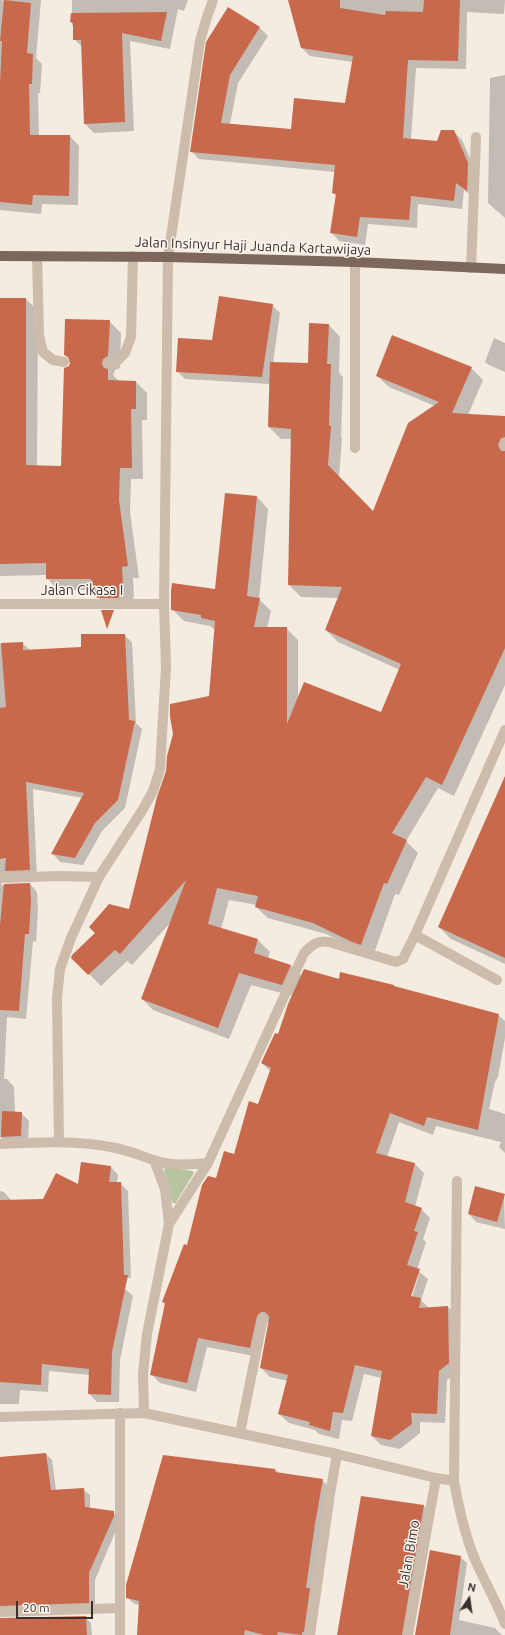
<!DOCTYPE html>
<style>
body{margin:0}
#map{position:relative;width:505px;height:1635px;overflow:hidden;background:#f4ebe1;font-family:Ubuntu,sans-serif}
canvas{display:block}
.north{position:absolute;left:449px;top:1579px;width:40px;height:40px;-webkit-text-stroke:3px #fbf5ee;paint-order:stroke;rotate:13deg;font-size:11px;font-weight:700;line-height:16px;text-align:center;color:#3b302b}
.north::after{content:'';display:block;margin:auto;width:14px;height:18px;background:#3b302b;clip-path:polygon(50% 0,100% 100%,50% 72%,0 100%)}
.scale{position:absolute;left:16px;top:1601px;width:77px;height:18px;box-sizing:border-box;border:2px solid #3b302b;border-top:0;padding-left:5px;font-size:12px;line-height:14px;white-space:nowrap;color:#3b302b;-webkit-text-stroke:3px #fbf5ee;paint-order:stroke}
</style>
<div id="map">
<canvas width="505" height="1635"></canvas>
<div class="north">N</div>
<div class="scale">20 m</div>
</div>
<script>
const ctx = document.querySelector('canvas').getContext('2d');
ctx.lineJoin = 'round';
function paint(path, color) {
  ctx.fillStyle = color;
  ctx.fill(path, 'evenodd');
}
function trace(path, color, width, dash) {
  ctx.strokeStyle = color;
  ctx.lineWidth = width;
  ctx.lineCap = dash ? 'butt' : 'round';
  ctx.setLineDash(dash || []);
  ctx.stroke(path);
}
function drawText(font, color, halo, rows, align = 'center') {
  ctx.font = font + ' Ubuntu,sans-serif';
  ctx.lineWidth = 3;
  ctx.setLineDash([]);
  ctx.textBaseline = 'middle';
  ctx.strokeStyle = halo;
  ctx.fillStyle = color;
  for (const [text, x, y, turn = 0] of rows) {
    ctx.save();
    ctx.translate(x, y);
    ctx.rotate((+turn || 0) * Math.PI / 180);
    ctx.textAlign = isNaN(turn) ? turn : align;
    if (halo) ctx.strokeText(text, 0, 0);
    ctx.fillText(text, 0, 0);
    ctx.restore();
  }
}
const green = new Path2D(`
 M165,1167L192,1171L194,1173L175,1204L172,1202L164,1170Z`);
const shadow = new Path2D(`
 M0,0H41L36,58L42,64L40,93H38L39,136H70L79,146L78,205L42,204L41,214L0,210Z
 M72,0H188L184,11L178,9L170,49L130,41L134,131L94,133L85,124L82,47L74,39V27L72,25Z
 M289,0H505L504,14L467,12L466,69L416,68L411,139L438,142L454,132L462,140L476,172L475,198L464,190L462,209L418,204L417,228L368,224L365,245L339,241L331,232L337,197L333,193L335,172L199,159L191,151L228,8L260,28L268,36L238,83L230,124L292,130L346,104L353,62L310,56L301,47Z
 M505,75V218L488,203L490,78Z
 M0,299H26L38,311L37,466L62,467L71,361L65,355L109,321L121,333L120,368L115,370L113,375L119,382H136L147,393V420H142L143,479H131L130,512L139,578H133L134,596L130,609H109L98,597L95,590H58L47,578V575L0,576Z
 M272,305L280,313L273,363L309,364L329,325L340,337L339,372L343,377L341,437L342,438L339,478L373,512L435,406L389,387L377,376L471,368L483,380L468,415L505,417V685L454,796L438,788L406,841L418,853L399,895L395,894L373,956L364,953L326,934L268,918L256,907L257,905L229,900L221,929L258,940L270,952L268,958L291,966L302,976L396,988L498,1015L505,1021V1038L498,1077L495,1082L489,1109L505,1114V1153L499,1147L501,1142L436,1126L433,1135L399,1122L387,1157L415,1164L424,1173L415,1207L421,1209L430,1218L423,1239L426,1242L417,1270L428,1279L421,1300L429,1308L448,1307L457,1316V1373L447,1380L445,1423L420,1422V1433L400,1449L381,1445L372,1436L382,1378L364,1374L352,1421L342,1420L339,1439L319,1434L315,1430L289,1423L279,1414L288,1381L270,1377L261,1368L270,1320L265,1326L259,1357L207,1347L196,1392L160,1383L151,1374L166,1305L163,1302L216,1179L235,1155L258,1106L270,1071L262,1063L279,1036L293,996L251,985L229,1039L153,1010L142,999L171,922L132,965L127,961L101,986L72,957L130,910L210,697L215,630L210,626L184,621L172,609L216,590L257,497L268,509L259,599L271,611L267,628H286L298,640V698L381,713L400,670L338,642L326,630L339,598L301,597L289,585L292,439H281L269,427L270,384L185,379L177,371L213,341ZM417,1274H419L411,1301L409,1300Z
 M494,338L505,343V372L489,365L485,362Z
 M124,635L132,642L136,723L142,729L125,808L102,831L83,865L60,862L53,854L83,798L33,789L37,878L2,882L1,885L30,884L37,892L38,911L36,942L33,941L26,1019L7,1017L4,1079H7L14,1087L15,1113H21L29,1121L28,1144L9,1145L0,1137V640V644L22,643L30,650L82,648Z
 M505,778V964L451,939L439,927Z
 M111,1167L118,1175L117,1183H120L128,1191L131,1278L0,1257V1191L4,1192L11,1200H43L79,1186Z
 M504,1195L505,1229L476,1222L469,1214Z
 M0,1287L125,1289L133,1296L120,1360L119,1402H97L89,1394L90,1375L49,1371L48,1392L20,1390L19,1404H0Z
 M46,1454L52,1460L56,1490L83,1489L90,1495V1509L113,1512L119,1519V1523L95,1580V1608L2,1613L0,1617V1457Z
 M275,1469L279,1473L322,1480L329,1487L311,1635H138L140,1605L134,1604L128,1598Z
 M362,1497L424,1506L430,1513L410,1635H338Z
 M460,1557L467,1563L459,1620L495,1628L502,1635H416Z
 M85,1617L91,1623L92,1635H0V1620Z`);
const building = new Path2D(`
 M4,0L31,3L27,53L33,54L32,84H29L30,135H70L69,196L33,195L32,205L0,202V84L2,41H0Z
 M288,0H340V8L385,15L386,11L423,12L424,0H460L458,61L408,60L403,138L437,141L441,130H454L468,163L467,191L456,183L454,201L411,196L409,220L360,217L357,237L330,233L336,194L332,193L335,165L190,152L206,42L228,7L260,27L230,75L221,123L291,129L294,98L345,103L353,56L301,48Z
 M167,12L161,41L122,33L125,122L84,124L81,40H73V23L70,22L71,13Z
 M219,296L273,304L262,377L176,372L178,338L212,340Z
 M0,298H26V465L61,466L64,368L69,366L70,363L68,357L64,355L65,319L110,320L108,356L103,359L102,364L104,368L108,369V380L136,381V409H131L132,468H120L119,500L128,566L122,567L123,585L118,598H97L91,579H46V563L0,564Z
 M309,323L329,324L327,364H331L329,425L331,426L328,465L373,511L408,423L439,402L376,376L392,335L472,367L452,413L505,416V437L501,438L498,445L501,451H505V648L442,785L426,777L392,833L407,840L387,884L384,883L361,945L352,942L313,923L255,907L258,896L217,888L208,924L258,939L254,953L291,965L282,985L239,973L218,1028L141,999L186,880L120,954L115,950L88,975L71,958L72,955L95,933L89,927L109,904L129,909L157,797L166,771L167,756L173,734L170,717V704L209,696L215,621L201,618V615L171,610V590L172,583L215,589L225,493L257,496L247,596L260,598L254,627H287V724L304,682L381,712L401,664L325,630L342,587L288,585L291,429L268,427L270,362L308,363Z
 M101,610H114L107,629Z
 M81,634H125L129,720L135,721L118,800L95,823L75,858L51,854L84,793L26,782L30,870L5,871L6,858L0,859V708L6,707L1,643L23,642V650L81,647Z
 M505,776V958L438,927Z
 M30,883L31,902L29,934H25L19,1011L0,1010V925L4,884Z
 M304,969L339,979L340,972L394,985V986L499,1014L478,1130L427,1117L424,1126L390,1113L376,1153L415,1163L405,1202L422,1208L414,1231L418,1232L407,1265L420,1269L411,1296L421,1298L419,1308L448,1306L449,1363L439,1371L437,1414L411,1413L412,1424L390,1440L371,1436L382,1371L355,1365L343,1413L333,1412L330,1431L309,1425L310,1422L278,1414L288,1375L260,1368L269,1319V1316L265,1312H261L257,1316L250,1348L198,1338L187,1383L150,1375L165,1303L162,1302L184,1244L187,1245L202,1185L208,1176L216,1178L224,1151L234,1154L249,1101L258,1104L271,1068L261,1063L275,1033L278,1034L288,1004Z
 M2,1111L22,1112L21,1136L1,1137Z
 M81,1162L111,1166L109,1182H121L124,1275H128L112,1352L111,1395L88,1394L89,1369L42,1364L41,1385L0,1382V1200L43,1199L56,1173L78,1184Z
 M475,1186L505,1194L497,1222L468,1214Z
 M46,1453L51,1490L84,1488L85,1507L114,1511V1516L89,1573V1603L0,1606V1457Z
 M163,1455L275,1469V1472L323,1479L315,1524L306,1588H310L304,1632H302V1635L278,1632L277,1635H264L245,1630L244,1635H137L139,1601L126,1598V1585Z
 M361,1496L424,1505L402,1635H337Z
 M430,1550L461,1556L450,1635H415Z
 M86,1616L87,1635H0V1618Z`);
const lane = new Path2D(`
 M37,256L39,335L43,352L53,360L64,362
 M108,363L117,361L125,353L131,337L133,256
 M504,445L505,443`);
const street = new Path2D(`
 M471,268L476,137
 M355,448V262
 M0,604H164
 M0,878L59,876L99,877
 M497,980L415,935L505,730
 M59,1142L57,998L60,969L71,938L99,877L143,809L153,791L160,769L166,667L164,604L168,257L200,41L207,17L213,0
 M0,1144C38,1142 78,1140 116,1148C129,1151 141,1155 153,1160C170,1166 190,1165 208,1163
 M169,1224L208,1163L304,953C312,945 317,940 329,942L396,962L403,959L415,935
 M120,1413V1635
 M144,1413L143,1374L147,1334L169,1224L165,1189L154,1160
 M0,1417L144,1413L337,1454
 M240,1433L263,1318
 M454,1481L457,1181
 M0,1612L120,1608
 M310,1635L330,1494L337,1454L436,1478L454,1481C459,1509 465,1538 477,1564C486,1584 497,1603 505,1624
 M408,1635L436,1478`);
const primary = new Path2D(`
 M0,256L168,257L355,262L505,269`);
const streetNames = [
 ["Jalan Insinyur Haji Juanda Kartawijaya",253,246,2],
 ["Jalan Cikasa I",82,590],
 ["Jalan Bimo",409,1554,-80]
];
paint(green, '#b8c4a0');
paint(shadow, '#0003');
paint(building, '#c8694b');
trace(lane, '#cdbbac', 10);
trace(street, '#cdbbac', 10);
trace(primary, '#7d675c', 10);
drawText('14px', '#3b302b', '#fbf5ee', streetNames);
</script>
